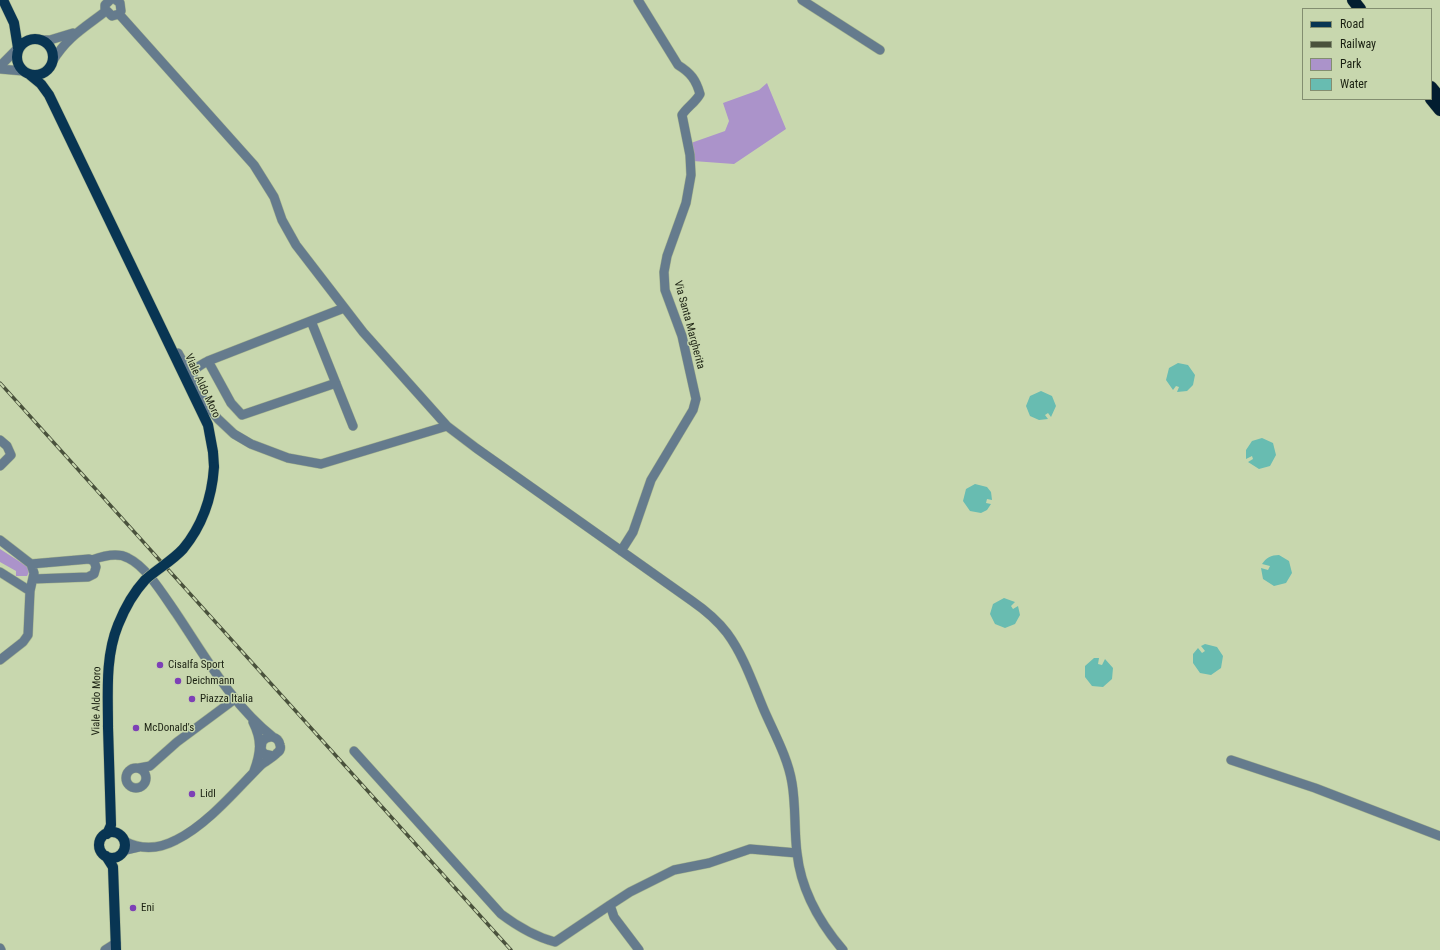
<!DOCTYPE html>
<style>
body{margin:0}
#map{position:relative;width:1440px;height:950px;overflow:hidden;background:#c8d7ae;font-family:"Roboto Condensed",sans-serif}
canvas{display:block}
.legend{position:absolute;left:1302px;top:8px;width:130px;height:92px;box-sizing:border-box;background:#c8d7ae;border:1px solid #838e70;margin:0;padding:5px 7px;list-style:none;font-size:12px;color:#1b2112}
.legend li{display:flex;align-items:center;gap:8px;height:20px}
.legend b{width:20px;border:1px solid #838e70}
</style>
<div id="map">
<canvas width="1440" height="950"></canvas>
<ul class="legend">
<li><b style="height:5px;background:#083553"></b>Road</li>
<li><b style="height:5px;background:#4a523c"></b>Railway</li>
<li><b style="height:11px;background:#ab93ca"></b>Park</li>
<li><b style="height:11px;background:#68bcb1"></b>Water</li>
</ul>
</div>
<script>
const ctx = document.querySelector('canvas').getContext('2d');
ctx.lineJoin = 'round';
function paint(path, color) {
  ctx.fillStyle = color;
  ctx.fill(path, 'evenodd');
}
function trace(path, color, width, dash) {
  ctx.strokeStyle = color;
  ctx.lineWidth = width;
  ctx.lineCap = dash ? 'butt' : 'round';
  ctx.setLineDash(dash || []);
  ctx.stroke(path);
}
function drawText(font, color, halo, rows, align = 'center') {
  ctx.font = font + ' "Roboto Condensed",sans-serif';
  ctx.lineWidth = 3;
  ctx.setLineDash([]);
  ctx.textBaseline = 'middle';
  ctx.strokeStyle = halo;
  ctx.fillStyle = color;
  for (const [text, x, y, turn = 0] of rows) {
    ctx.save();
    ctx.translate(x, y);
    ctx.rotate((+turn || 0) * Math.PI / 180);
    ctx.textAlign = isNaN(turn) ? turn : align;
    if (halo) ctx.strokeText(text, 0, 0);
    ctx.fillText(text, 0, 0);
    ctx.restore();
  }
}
const green = new Path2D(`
 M767,83L786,129L734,164L693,161L691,143L725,131L729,121L723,103L759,90Z
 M0,549L28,567L29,572L27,576H16V571L0,562Z`);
const water = new Path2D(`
 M1178,363L1188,365L1195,375L1193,385L1187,391L1177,392L1179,387L1176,386L1173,390L1166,380L1169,368Z
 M1041,391L1052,396L1056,406L1051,417L1048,413L1045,415L1048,419L1039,420L1030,416L1026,406L1030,396Z
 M1262,438L1273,443L1276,455L1270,466L1259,469L1248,462L1253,459L1252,456L1246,459V450L1252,441Z
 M975,484L987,487L991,492L992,500L987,499L986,503L991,504L987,510L981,513L970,511L963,501L966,489Z
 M1279,555L1289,561L1292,573L1286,583L1274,586L1263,579L1261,568L1268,570L1270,566L1262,564C1266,558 1271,555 1279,555Z
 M1004,598L1015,602L1011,606L1013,609L1018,606L1020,615L1015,624L1005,628L995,624L990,614L993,604Z
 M1205,644L1217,647L1223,656L1221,668L1211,675L1200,673L1193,663V654L1198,648L1202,653L1205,651L1201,646Z
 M1094,658H1099L1098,664L1102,665L1105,659L1113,668L1112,679L1103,687L1092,686L1085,677V666Z`);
const minor = new Path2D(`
 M110,0L105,5V9L112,16L119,14L121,11L120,3L116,0
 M802,0L880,50
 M119,14L254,165L274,197L282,220L296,245L363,332L447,426L476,448L692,601C705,610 717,620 727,633C744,656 753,684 764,710C774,733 788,758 792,783C796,806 794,830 797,853C801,890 819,922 843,950
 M42,40H50L73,33
 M52,62C67,37 84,28 106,11
 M0,66L18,48
 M0,69L23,71
 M311,321L353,426
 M178,353L206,404L218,419L234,434L251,444L288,458L321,464L447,426
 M208,361L231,403L242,415L336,383
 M192,379C193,368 199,366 208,361L344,308
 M0,440L7,446L11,455L0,466
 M0,540L31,564L34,573L30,591L28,635L23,642L0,660
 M621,551L633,532L651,480L693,410L696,399L682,336L665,290L664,272L667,256L686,203L691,175L690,155L682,115C687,107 695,103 700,94C696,80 691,73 678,65L638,0
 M92,560C103,556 117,552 128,558C147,567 164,596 176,613C205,656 232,705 273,737
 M31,564L89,559L94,561L96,567L94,574L88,577L33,579
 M0,572L30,591
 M253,722C262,740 261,752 254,771
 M354,751L501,914C517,926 536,937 555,942L610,905
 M1231,760L1315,788L1440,836
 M139,768L150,766L177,742L235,699
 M126 778a10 10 0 1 1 20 0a10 10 0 1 1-20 0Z
 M124,841C141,850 159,849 176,840C207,825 236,790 260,766C265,761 273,758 277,753C280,751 281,748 280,745C278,735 267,735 262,742L261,749L264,754L273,756
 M122,853L126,850L139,847
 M0,948L1,950
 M105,950L116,943
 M639,950L614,917L610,905L630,892L674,870L709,863L750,849L797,853`);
const major = new Path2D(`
 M3,0L14,23L18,48
 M17 57a18 18 0 1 1 36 0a18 18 0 1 1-36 0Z
 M30,75L41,84L49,95L208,425L213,452L214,467
 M99 845a13 13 0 1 1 26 0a13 13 0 1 1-26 0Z
 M107,834L111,825L108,727
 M106,856L113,867L116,950`);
const highway = new Path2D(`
 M1353,0L1360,9
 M1431,87L1440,98
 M1431,99L1440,110`);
const rail = new Path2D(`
 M0,383L511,950`);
const majorBridge = new Path2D(`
 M108,727C108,693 105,657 118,625C124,610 134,592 145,580C157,569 172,561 183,549C202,526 212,497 214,467`);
const markers = [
 [160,665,4,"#7d40b6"],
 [178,681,4,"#7d40b6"],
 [192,699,4,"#7d40b6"],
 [136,728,4,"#7d40b6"],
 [192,794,4,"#7d40b6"],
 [133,908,4,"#7d40b6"]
];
const streetNames = [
 ["Via Santa Margherita",689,325,75],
 ["Viale Aldo Moro",202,386,65],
 ["Viale Aldo Moro",97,701,-89]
];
const poiNames = [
 ["Cisalfa Sport",168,665],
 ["Deichmann",186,681],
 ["Piazza Italia",200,699],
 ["McDonald's",144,728],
 ["Lidl",200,794],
 ["Eni",141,908]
];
paint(green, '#ab93ca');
paint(water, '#68bcb1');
trace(minor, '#a5b38f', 10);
trace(major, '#a5b38f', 11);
trace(highway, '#a5b38f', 13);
trace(minor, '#657b8d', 9);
trace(major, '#083553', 10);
trace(highway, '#021d30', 12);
trace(rail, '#4a523c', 3.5);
trace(rail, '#c8d7ae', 2, [6]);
trace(majorBridge, '#a5b38f', 11, []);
trace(majorBridge, '#083553', 10);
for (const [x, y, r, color] of markers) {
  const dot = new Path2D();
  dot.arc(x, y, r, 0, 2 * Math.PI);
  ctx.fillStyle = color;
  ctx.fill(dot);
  trace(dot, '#c8d7ae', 1.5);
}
drawText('11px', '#1b2112', '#c8d7ae', streetNames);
drawText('11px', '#1b2112', '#c8d7ae', poiNames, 'left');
</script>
